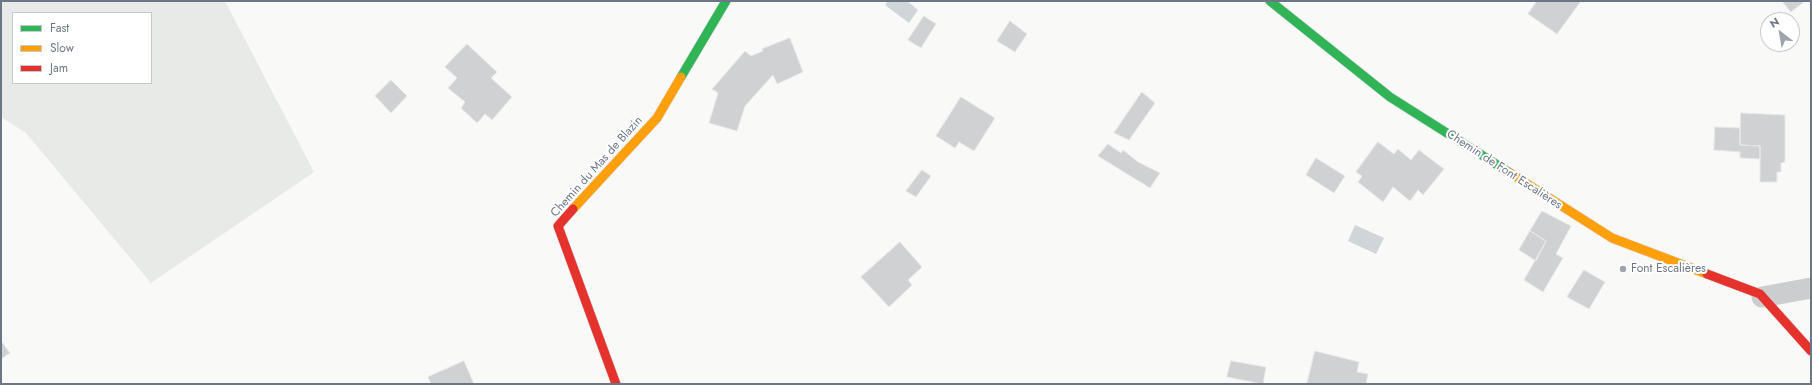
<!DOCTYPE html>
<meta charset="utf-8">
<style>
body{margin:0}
#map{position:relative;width:1812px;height:385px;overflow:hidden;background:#f9f9f8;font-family:Jost,sans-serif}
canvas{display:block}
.frame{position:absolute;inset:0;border:2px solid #6b7786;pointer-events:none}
.legend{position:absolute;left:12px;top:12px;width:140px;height:72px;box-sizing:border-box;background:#fff;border:1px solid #c4c9cf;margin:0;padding:5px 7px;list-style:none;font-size:12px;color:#6b7786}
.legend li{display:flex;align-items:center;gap:8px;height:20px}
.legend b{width:20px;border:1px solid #c4c9cf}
.north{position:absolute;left:1760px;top:12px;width:40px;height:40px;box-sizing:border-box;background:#fff;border:1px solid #c4c9cf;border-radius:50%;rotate:329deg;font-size:11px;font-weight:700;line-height:16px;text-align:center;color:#6b7786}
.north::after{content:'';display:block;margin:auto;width:14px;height:18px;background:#9da4ae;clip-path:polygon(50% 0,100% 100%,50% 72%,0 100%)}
</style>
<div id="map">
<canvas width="1812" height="385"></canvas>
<div class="frame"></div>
<ul class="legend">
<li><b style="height:5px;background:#30b455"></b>Fast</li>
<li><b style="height:5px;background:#ff9f0a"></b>Slow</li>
<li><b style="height:5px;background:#e5322d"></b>Jam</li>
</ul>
<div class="north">N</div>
</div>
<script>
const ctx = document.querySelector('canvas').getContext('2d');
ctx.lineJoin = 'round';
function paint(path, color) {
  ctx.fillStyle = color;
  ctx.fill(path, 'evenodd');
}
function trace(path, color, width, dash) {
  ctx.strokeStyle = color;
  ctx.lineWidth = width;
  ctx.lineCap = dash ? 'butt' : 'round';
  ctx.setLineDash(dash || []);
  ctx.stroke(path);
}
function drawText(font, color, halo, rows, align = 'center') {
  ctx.font = font + ' Jost,sans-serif';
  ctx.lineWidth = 4;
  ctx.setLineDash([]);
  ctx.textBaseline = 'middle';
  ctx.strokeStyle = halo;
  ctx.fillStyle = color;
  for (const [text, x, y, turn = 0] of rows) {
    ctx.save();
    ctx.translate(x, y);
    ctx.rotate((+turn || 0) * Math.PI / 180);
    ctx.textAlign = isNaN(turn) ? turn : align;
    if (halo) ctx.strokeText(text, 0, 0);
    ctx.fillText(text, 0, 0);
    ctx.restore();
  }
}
const green = new Path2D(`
 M1,1H225L314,172L151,283L26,133L1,117ZM13,13H151V83H13Z`);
const water = new Path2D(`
 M886,1H907L918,10L909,23L885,5L887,3Z
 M1355,225L1384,238L1376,254L1348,241Z`);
const building = new Path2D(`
 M1537,1H1581L1557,34L1528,14Z
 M1782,1H1805L1791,12Z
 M924,16L936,24L921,48L908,40Z
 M1010,21L1027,34L1015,52L997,41Z
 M790,38L803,72L777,84L773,75L745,106L737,131L709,123L718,93L712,89L745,51L751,56L763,51L762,49Z
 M467,44L497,72L491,78L512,97L492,120L485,114L477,123L461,108L465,102L448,88L457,78L445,67Z
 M391,80L407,96L391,113L375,96Z
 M1142,92L1155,103L1129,140L1114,133Z
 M961,97L995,118L974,151L959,142L955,148L936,136Z
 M1741,113L1785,115V162L1781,163V172H1777V182H1760V146L1740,145Z
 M1715,127L1740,128V145L1760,146V159L1740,158V152L1714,150Z
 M1378,142L1394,154L1398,149L1411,160L1419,150L1444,169L1423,195L1418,190L1410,201L1393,187L1383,202L1358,182L1362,176L1356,172Z
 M1108,144L1121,153L1123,150L1138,162L1160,173L1150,188L1098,156Z
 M1316,158L1345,176L1334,193L1306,175Z
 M922,170L931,176L916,197L906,191Z
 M1542,211L1571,226L1556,254L1563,258L1543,292L1524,280L1546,241L1530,231Z
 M1530,231L1546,241L1536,261L1519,250Z
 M900,242L922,267L908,280L912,285L889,307L861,277Z
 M1584,270L1605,282L1589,309L1567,297Z
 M1,341L10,353L1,359Z
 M1315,351L1359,362L1357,372L1368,374L1366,384H1307Z
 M464,361L474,384H431L428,377Z
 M1231,361L1266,367L1263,384L1227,377Z`);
const street = new Path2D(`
 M1762,297L1811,288`);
const fast = new Path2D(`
 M1270,1L1390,97L1510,173
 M681,77L726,1`);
const slow = new Path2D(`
 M1510,173L1612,238L1707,274
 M573,209L657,118L681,77`);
const jam = new Path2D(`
 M573,209L558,226L616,384
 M1707,274L1760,294L1811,351`);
const markers = [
 [1623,269,4,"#9da4ae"]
];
const streetNames = [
 ["Chemin du Mas de Blazin",597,167,-48],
 ["Chemin de Font Escalières",1504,170,33]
];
const poiNames = [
 ["Font Escalières",1631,269]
];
paint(green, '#e7eae6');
paint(water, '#cfd5d8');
paint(building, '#d0d1d3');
trace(building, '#e8e8e8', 1);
trace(fast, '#d6d6d7', 10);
trace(slow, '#d6d6d7', 10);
trace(jam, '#d6d6d7', 10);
trace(street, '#cccdce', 21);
trace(fast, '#30b455', 9);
trace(slow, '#ff9f0a', 9);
trace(jam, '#e5322d', 9);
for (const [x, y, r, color] of markers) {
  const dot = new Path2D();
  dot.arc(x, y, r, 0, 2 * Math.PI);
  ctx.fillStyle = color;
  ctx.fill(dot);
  trace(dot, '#fff', 1.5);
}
drawText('12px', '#6b7786', '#fff', streetNames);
drawText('12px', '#6b7786', '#fff', poiNames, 'left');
</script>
